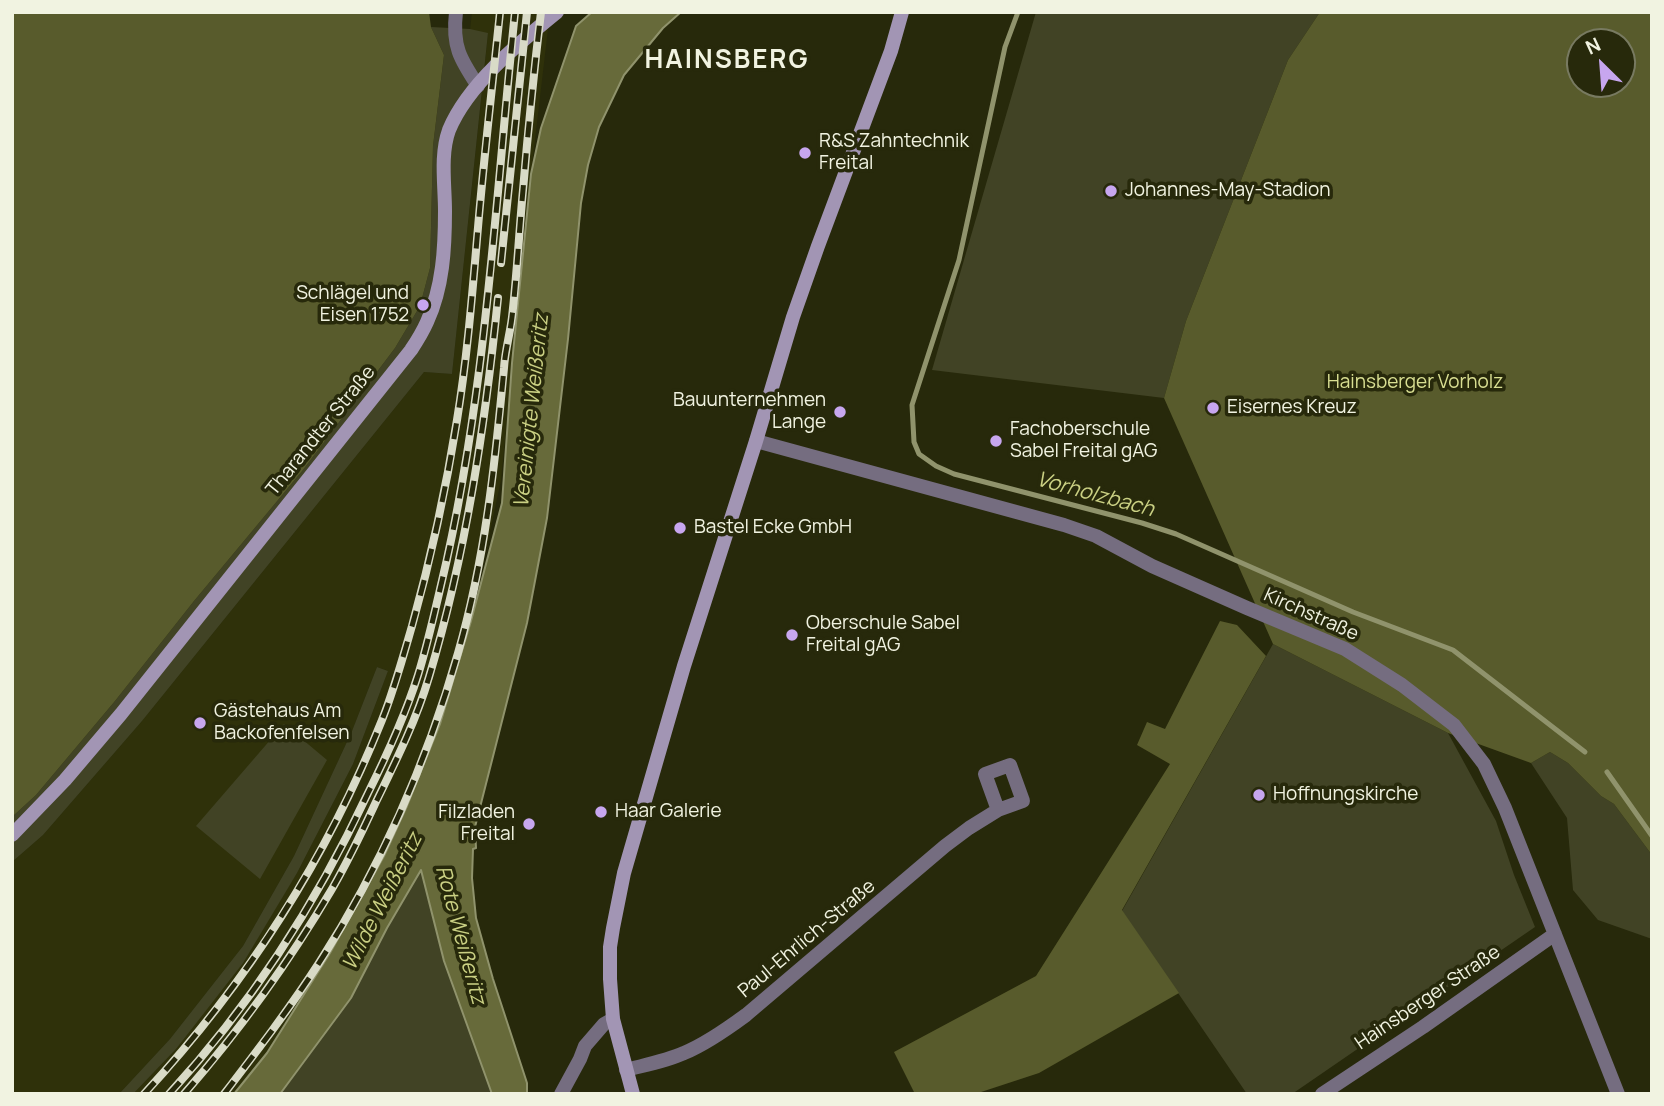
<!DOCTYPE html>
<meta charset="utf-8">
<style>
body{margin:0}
#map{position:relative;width:1664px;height:1106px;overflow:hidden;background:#27290b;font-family:Manrope,sans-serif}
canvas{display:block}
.frame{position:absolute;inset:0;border:14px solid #f1f3e1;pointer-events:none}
.north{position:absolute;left:1566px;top:28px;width:70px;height:70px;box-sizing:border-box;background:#27290b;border:2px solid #787a61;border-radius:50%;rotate:335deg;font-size:19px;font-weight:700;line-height:28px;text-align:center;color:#f1f3e1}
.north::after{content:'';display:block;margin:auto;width:24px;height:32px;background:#c7a6ef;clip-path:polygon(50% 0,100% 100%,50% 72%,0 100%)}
</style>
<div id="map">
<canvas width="1664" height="1106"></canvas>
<div class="frame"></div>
<div class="north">N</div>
</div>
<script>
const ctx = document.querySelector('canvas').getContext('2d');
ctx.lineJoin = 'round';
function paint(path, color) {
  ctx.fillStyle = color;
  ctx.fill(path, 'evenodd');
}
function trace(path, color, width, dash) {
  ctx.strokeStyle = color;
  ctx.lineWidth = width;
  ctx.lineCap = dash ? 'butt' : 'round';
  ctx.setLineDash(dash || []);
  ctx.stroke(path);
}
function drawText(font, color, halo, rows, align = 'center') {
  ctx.font = font + ' Manrope,sans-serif';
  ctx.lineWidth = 7;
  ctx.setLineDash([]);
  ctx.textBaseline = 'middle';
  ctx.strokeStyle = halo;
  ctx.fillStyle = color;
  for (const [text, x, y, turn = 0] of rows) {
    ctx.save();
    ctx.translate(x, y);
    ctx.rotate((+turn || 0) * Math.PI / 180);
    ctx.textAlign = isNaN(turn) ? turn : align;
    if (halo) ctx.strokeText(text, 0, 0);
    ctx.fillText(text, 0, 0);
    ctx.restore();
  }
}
const built = new Path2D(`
 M472,12H550L531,174L501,480L471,621L440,724L408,806L384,856L330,953L267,1053L234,1094H133L176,1049L297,873L353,764L388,671L377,667L352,731L294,856L243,946L170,1039L119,1094H12V862L43,835L142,721L424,372L452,374L488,34L470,30Z`);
const green = new Path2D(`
 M1036,12H1320L1288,60L1186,321L1164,398L932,370Z
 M431,27L470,29L488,33L452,374L424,372L142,721L43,835L12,862V817L36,795L115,701L194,601L303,470L395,348L420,306L430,268L433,146L444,55Z
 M1273,644L1448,733L1496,821L1514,875L1535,927L1292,1094H1247L1122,911Z
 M377,667L388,671L353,764L297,873L243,963L176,1049L133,1094H119L170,1039L243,946L294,856L352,731Z
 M284,724L327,760L260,879L196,826Z
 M1550,752L1568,763L1601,796L1614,804L1652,855V939L1598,920L1573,890L1567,818L1531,763Z
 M421,869L444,961L492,1094H280L301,1066Z`);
const forest = new Path2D(`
 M12,12H429L431,27L444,55L433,146L430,268L420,306L395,348L303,470L194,601L115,701L36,795L12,817Z
 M1320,12H1652V855L1614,804L1601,796L1568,763L1550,752L1531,763L1448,733L1273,644L1164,398L1186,321L1288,60ZM1580,42H1622V84H1580Z
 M1220,621L1237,625L1266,656L1122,910L1179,993L1039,1073L975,1094H915L894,1052L1036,976L1170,764L1137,745L1147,722L1165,729Z`);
const water = new Path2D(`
 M592,12H681L663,28L624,75L599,127L588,165L581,203L568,339L547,518L527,623L475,827L476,848L473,849L472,878L476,918L493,979L527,1083V1094H492L444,961L421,870L387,928L351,998L280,1094H234L267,1053L330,953L384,856L407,806L440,724L471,621L502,503L512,363L531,174L541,128L576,26Z`);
const stream = new Path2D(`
 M1018,12L1005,47L959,260L912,405L914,442L919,454L936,466L954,474L1142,523L1176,534L1353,612L1453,650L1585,752
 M1607,772L1652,836`);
const minor = new Path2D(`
 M456,12C452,46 460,59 478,86
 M756,441L1064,525L1096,536L1152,566L1247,608L1345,649L1402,685L1454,725L1484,764L1505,808L1618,1094
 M626,1070C645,1065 666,1061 684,1053C706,1044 727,1029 746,1015L945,846L969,828L998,810L1023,801L1010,765L985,774L998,810
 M561,1094L580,1059L585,1046L604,1024L613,1019
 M1322,1094L1423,1027L1555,934`);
const secondary = new Path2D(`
 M12,835L65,780L121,714L411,350C417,341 423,331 427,322C443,287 445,248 445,211C445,185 440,155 449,130C468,84 519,43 557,12
 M633,1094L613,1019L610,979V947L613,928L624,873L684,666L756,441L793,317L818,246L891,51L902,12`);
const rail = new Path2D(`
 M501,263L527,12
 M144,1094C245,985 327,858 382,720C394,690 403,657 412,626C431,558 446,489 457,420C468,353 473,284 479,216C485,148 493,80 500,12
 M169,1094C251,1005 317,902 368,793C387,755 405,716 418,675C427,646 434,615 441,585C486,397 495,204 515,12
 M184,1094C240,1030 289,962 332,889C348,861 362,832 375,804C395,763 416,721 429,677C466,554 485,426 498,298
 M224,1094C257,1051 290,1008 319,963C380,868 427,762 458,653C485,560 495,464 504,368C505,351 510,334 512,317C517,275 519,232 523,190C528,131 534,71 541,12`);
const markers = [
 [805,153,7,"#c7a6ef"],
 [1111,191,7,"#c7a6ef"],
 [423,305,7,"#c7a6ef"],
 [1213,408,7,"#c7a6ef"],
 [840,412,7,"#c7a6ef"],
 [996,441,7,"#c7a6ef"],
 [680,528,7,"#c7a6ef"],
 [792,635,7,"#c7a6ef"],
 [200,723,7,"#c7a6ef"],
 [1259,795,7,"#c7a6ef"],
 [601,812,7,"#c7a6ef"],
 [529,824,7,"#c7a6ef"]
];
const poiNames = [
 ["R&S Zahntechnik",819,142],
 ["Freital",819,164],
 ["Johannes-May-Stadion",1125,191],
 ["Schlägel und",409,294,"right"],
 ["Eisen 1752",409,316,"right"],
 ["Bauunternehmen",826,401,"right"],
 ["Lange",826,423,"right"],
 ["Eisernes Kreuz",1227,408],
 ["Fachoberschule",1010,430],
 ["Sabel Freital gAG",1010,452],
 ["Bastel Ecke GmbH",694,528],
 ["Oberschule Sabel",806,624],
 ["Freital gAG",806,646],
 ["Gästehaus Am",214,712],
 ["Backofenfelsen",214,734],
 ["Hoffnungskirche",1273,795],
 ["Haar Galerie",615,812],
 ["Filzladen",515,813,"right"],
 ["Freital",515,835,"right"]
];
const parkNames = [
 ["Hainsberger Vorholz",1415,383]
];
const streetNames = [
 ["Tharandter Straße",321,431,-51],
 ["Kirchstraße",1311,615,24],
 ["Paul-Ehrlich-Straße",807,939,-40],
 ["Hainsberger Straße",1428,998,-34]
];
const waterNames = [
 ["Vereinigte Weißeritz",532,411,-84],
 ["Vorholzbach",1095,495,15],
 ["Wilde Weißeritz",383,902,-63],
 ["Rote Weißeritz",460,935,75]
];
const districtNames = [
 ["HAINSBERG",727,61]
];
paint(built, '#2f310a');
paint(green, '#414325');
paint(forest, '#585b2c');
paint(water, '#676a3a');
trace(water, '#90936c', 2);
trace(stream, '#90936c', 5);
trace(minor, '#756d80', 14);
trace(secondary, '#a295b4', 14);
trace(rail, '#d9dbc7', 8);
trace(rail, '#27290b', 5, [16]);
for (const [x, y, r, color] of markers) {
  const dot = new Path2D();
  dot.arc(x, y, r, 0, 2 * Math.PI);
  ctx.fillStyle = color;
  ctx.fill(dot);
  trace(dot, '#27290b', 2.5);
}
drawText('19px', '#f1f3e1', '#27290b', poiNames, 'left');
drawText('19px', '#d9df92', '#27290b', parkNames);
drawText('19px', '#f1f3e1', '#27290b', streetNames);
drawText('italic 21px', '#cad083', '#27290b', waterNames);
ctx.letterSpacing = '2px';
drawText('bold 26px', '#f1f3e1', '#27290b', districtNames);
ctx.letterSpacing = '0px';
</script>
